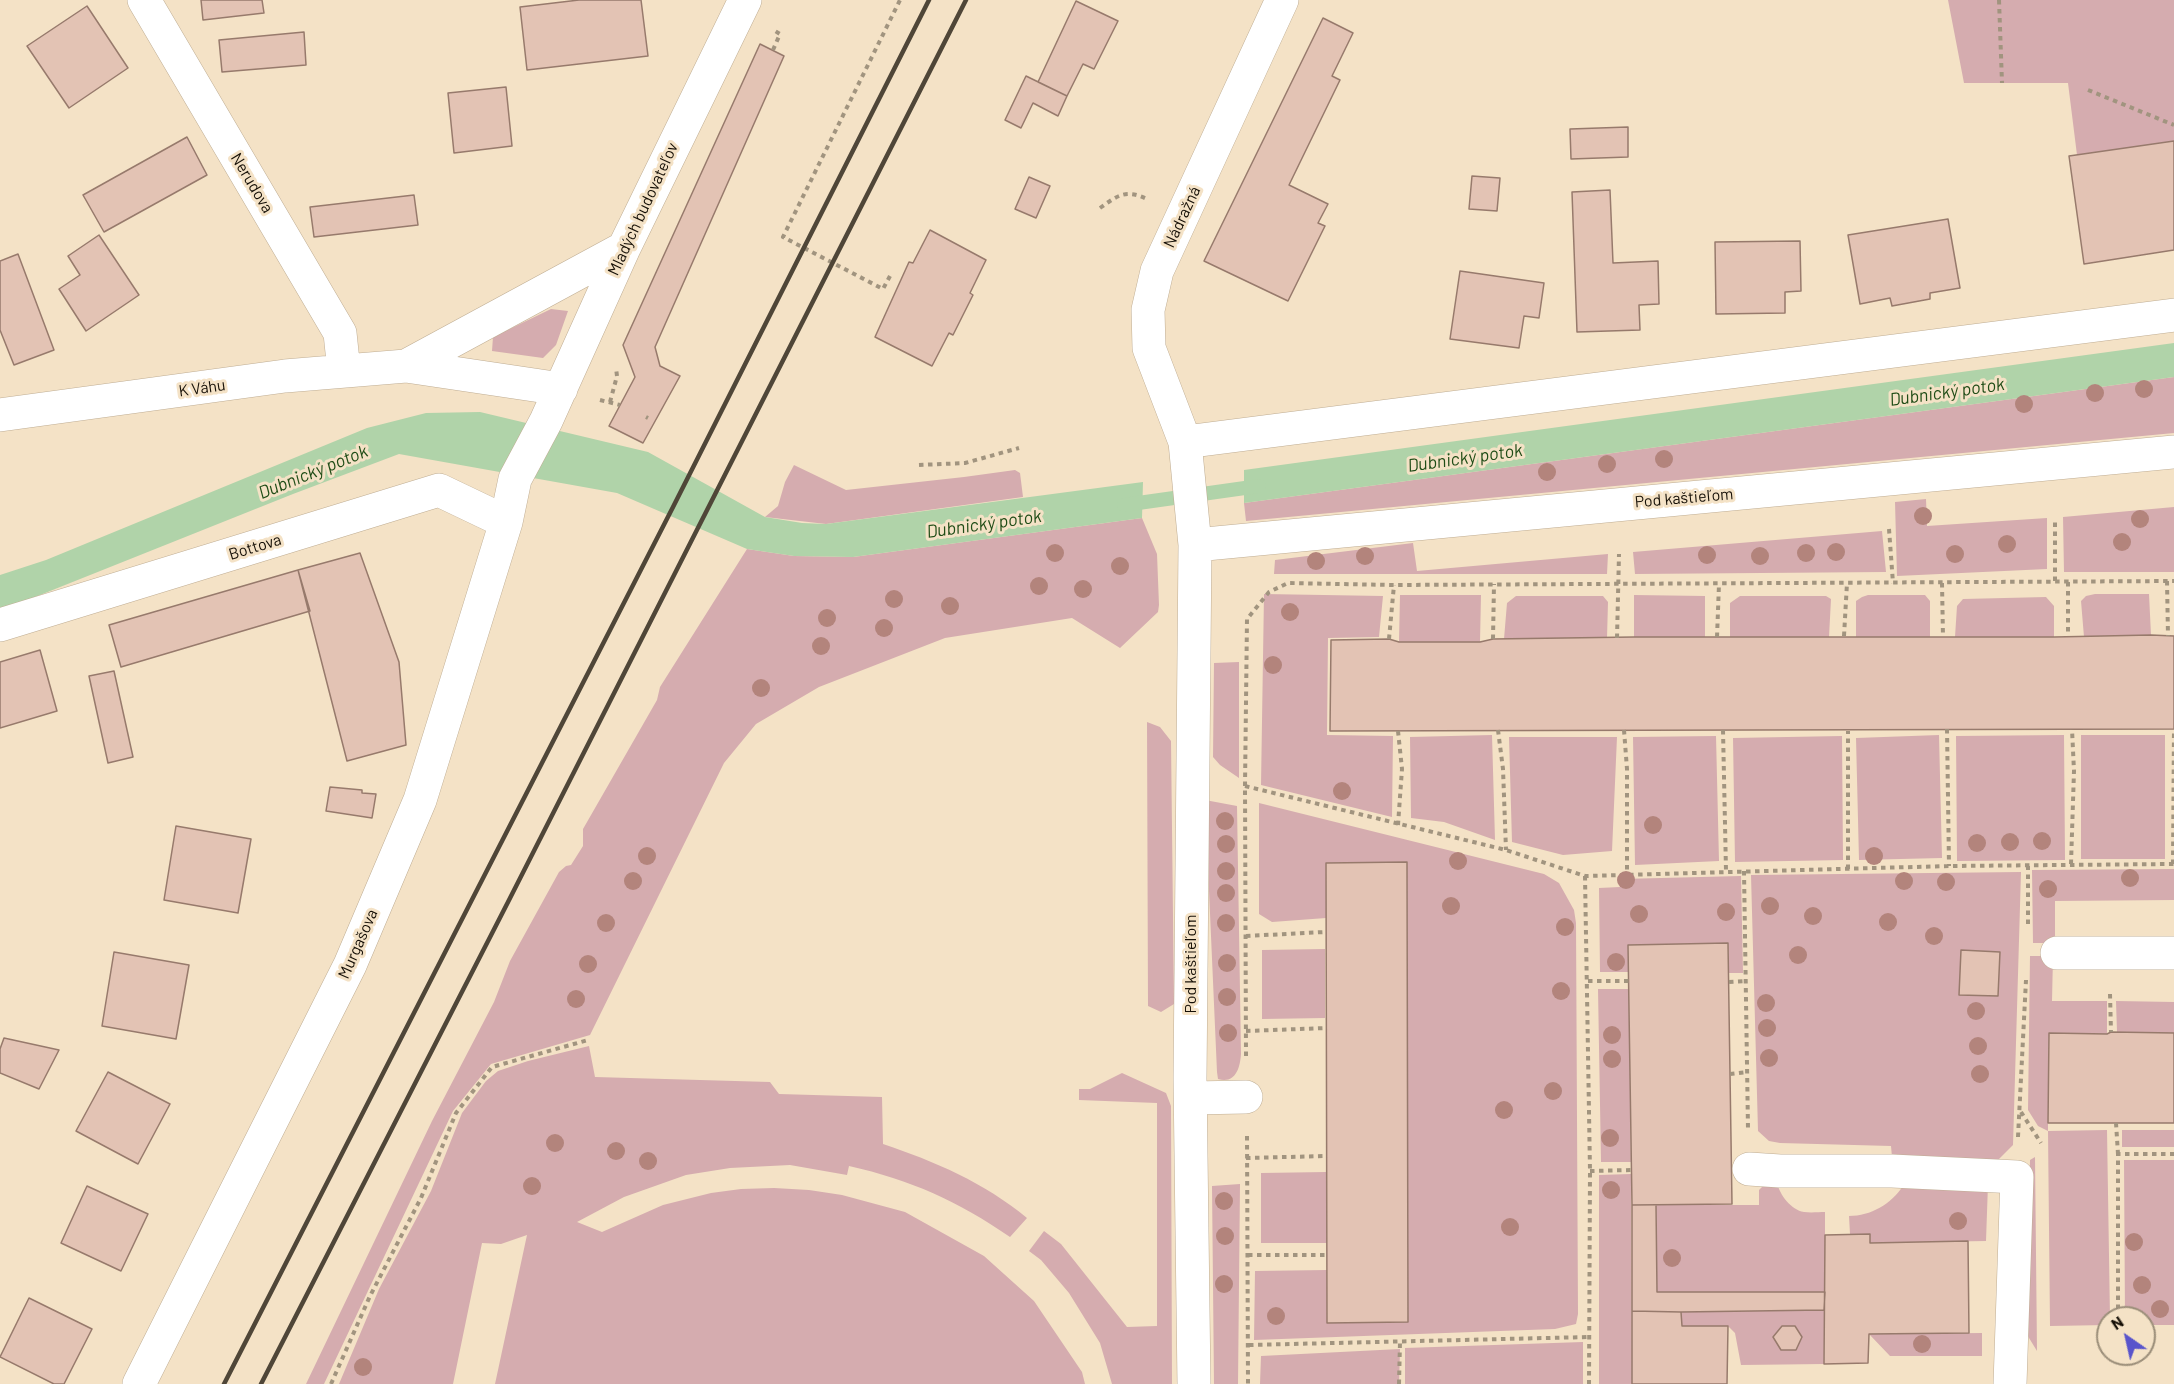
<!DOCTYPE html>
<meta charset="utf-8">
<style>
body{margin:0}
#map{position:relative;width:2174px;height:1384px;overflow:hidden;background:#f4e2c6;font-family:Barlow,sans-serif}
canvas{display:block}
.north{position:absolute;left:2096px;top:1306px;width:60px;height:60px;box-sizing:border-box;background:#f4e2c6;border:2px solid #9b8e79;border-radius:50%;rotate:326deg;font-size:16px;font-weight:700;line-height:24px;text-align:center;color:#150f06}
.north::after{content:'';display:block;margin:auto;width:21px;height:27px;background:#5954cb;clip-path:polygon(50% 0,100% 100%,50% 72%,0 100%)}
</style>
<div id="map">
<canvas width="2174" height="1384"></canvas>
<div class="north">N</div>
</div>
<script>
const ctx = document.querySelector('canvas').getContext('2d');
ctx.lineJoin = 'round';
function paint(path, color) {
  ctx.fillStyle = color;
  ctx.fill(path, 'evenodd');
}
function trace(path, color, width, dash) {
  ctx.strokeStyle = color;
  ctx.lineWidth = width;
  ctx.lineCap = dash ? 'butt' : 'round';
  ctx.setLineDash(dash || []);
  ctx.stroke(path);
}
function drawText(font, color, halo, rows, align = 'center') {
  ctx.font = font + ' Barlow,sans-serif';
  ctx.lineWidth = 6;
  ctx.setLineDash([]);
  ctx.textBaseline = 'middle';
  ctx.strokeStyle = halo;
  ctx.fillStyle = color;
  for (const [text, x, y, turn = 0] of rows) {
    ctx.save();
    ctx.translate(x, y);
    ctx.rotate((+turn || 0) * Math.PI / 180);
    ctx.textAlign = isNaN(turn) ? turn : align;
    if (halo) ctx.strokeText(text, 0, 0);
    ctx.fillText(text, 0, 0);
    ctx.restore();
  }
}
const green = new Path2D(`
 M1948,0H2174V141L2077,155L2068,83H1964Z
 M551,309L568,311L556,345L543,358L492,351L493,337Z
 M2174,377V433L1246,521L1244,503Z
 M794,465L846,490L964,477L1015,470L1020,473L1023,497L826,524L765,517L778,506L785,482Z
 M1926,499L1927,526L2047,518V569L1897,576L1895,502Z
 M2174,507V572H2064L2063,517Z
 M1142,518L1157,554L1159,605L1158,612L1120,648L1072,618L945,638L819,687L756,724L724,763L590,1035L491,1064L453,1111L324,1384H306L432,1121L494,1002L510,961L559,872L566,866L571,865L583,846V829L657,700L660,687L747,549L794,556L853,557Z
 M1882,531L1886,572L1635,574L1633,552Z
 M1413,543L1417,571L1608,554L1607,574H1274L1275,560Z
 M1264,594L1383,596L1379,637L1328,638L1327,735L1393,736L1392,817L1261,785Z
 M2095,594H2149L2151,635L2084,637L2081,601L2086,596Z
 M1400,595H1481L1480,642H1399Z
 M1634,595L1705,596V638L1634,637Z
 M1868,595H1925L1930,601V637H1856V601L1862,597Z
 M1516,596H1603L1608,602L1607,638L1504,639L1507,603Z
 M1740,596H1826L1831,599L1829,637H1730V603Z
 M2046,597L2054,606V637H1955L1957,606L1963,599Z
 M1239,662V778L1220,765L1213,757L1214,663Z
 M1147,722L1160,727L1171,741L1174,1004L1161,1012L1148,1006Z
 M1492,735L1495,840L1444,822L1411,818L1410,737Z
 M1939,735L1942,858L1859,860L1856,738Z
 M2064,735L2065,860L1957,861L1956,736Z
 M2081,735H2165V859H2081Z
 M1716,736L1719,861L1635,865L1633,737Z
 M1842,736L1843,860L1735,862L1733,738Z
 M1509,737H1617L1612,851L1563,855L1512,842Z
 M1205,800L1237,806L1241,1054C1240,1069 1235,1084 1218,1079L1217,1072Z
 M1259,803L1544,874L1559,883L1574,910L1576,923L1578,1314L1576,1324L1555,1329L1254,1340L1255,1271L1327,1270V1323L1408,1322L1407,862L1326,863V918L1272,922L1259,914Z
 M2174,869V900L2055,901V943H2033L2032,870Z
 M2021,872L2013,1145L1994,1164L1892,1157L1891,1146L1780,1143L1769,1141L1758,1131L1751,875Z
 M1741,876L1743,973H1729L1728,943L1628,945L1629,972H1600L1599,888L1620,887L1621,879Z
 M1325,949V1018L1262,1019V950Z
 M2030,956H2053L2052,1001H2107V1034L2049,1033L2048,1123V1131L2107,1130L2110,1318L2108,1325L2050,1326L2048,1131L2038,1126L2028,1110Z
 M1598,989H1629L1631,1162H1601Z
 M2116,1001L2174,1002V1033L2117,1032Z
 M589,1046L595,1077L770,1082L779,1094L882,1097L883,1144C934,1161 985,1183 1027,1218L1010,1237C958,1201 911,1180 849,1166L847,1175L790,1165L730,1168L686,1175L624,1197L577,1222L602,1232L663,1205L711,1193L741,1189L774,1188L809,1190L842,1195L905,1212L984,1256L1034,1301L1082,1372L1085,1384H495L527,1235L501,1244L482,1243L453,1384H339L379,1289L431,1191L462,1113L486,1081L498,1071L528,1061Z
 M1122,1073L1166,1093L1171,1106L1172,1384H1112L1100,1343L1069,1293L1041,1260L1029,1251L1044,1231L1061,1244L1127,1327L1157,1326V1103L1079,1100V1089H1090Z
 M2122,1130H2174V1147H2122Z
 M2035,1157L2037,1351L2026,1333L2030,1160Z
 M2124,1160H2174V1325H2144V1318H2125Z
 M1326,1172L1327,1243H1261V1173Z
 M1631,1174L1632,1384H1599V1175Z
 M1767,1182L1777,1183C1780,1195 1791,1210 1804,1212C1811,1213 1819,1212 1825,1212V1292H1657L1656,1205H1759V1190Z
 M1240,1184L1238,1384H1214L1212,1186Z
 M1988,1184L1986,1241L1870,1243V1234H1850L1849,1216C1871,1216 1891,1204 1903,1186Z
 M1824,1310V1364L1741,1365L1735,1333L1728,1326H1682L1681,1312Z
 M1982,1333V1356H1890L1869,1334Z
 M1583,1342V1384H1405V1348Z
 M1400,1349L1399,1384H1260L1261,1356Z`);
const water = new Path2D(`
 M2174,343V377L1244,503V470Z
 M480,412L648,452L765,517L802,523L826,524L1143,482L1142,518L853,557L794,556L747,549L617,493L399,454L293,494L0,611V575L46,560L367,428L426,413Z`);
const stream = new Path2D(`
 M1124,505L1259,486`);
const building = new Path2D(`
 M201,0H262L264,13L203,20Z
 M579,0H641L648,56L527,70L520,7Z
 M1076,1L1118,21L1094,69L1083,64L1067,96L1038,82Z
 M87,6L128,68L69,108L27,46Z
 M1323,18L1353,33L1332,76L1340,80L1289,185L1328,204L1318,223L1325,226L1288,301L1204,261Z
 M304,32L306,65L222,72L219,40Z
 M760,44L784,56L655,347L660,366L680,376L643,443L609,426L635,377L623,345Z
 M1026,76L1067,96L1058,116L1033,103L1021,128L1005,120Z
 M506,87L512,146L454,153L448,93Z
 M1628,127V157L1571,159L1570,129Z
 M187,137L207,175L104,232L83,195Z
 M2174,141V250L2084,264L2069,156Z
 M1472,176L1500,178L1497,211L1469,209Z
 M1029,177L1050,186L1036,218L1015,209Z
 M1610,190L1613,263L1658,261L1659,304L1639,305L1640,330L1577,332L1572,192Z
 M414,195L418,225L314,237L310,207Z
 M1948,219L1960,288L1930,293V299L1892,306L1890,298L1860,304L1848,235Z
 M930,230L986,260L970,293L973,295L953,335L949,333L932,366L875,337L909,262L913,263Z
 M99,235L139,295L86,331L59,289L80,275L68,256Z
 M1800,241L1801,291L1785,292V313L1716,314L1715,242Z
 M18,254L54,350L14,365L0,330V261Z
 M1460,271L1544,283L1539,318L1524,316L1519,348L1450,339Z
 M360,553L399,662L406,745L347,761L298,570Z
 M298,570L310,611L121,667L109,625Z
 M2151,635L2174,636V729L1330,731L1331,640L1389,639L1399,642H1480L1493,639L1634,637H2054Z
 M40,650L57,711L0,728V662Z
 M114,671L133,757L108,763L89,676Z
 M330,787L362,790V793L376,794L372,818L326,811Z
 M176,826L251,839L238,913L164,900Z
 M1407,862L1408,1322L1327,1323L1326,863Z
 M1728,943L1732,1204L1632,1205L1628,945Z
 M1961,950L2000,952L1998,996L1959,995Z
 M114,952L189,965L176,1039L102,1026Z
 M2111,1032L2174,1033V1123H2048L2049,1033L2107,1034Z
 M4,1038L59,1050L39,1089L0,1073V1049Z
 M108,1072L170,1104L138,1164L76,1131Z
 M87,1186L148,1214L121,1271L61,1243Z
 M1632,1205H1656L1657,1292H1825L1824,1310L1681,1312L1632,1311Z
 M1870,1234V1243L1968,1241L1969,1333L1869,1334L1868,1363L1824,1364L1825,1235Z
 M29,1298L92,1329L64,1384H54L0,1357Z
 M1632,1311L1681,1312L1682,1326H1728L1727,1384H1632Z
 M1782,1326H1795L1802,1337L1796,1350H1781L1773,1337Z`);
const path = new Path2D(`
 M1999,0L2002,83
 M773,50L780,34L775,31
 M2088,90L2174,125
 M1100,208C1118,195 1126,189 1147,199
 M890,276L883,289L783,237L900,0
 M600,400L620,405
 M610,402L617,376L616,368
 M646,417L648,418
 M919,465L965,463L1019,448
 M1889,529L1893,583
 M2055,581V518
 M2167,581L2168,636
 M2068,582V636
 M1942,583L1943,637
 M1844,636L1847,583
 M1717,637L1719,584
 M1617,638L1619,554
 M1389,639L1394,585
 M1493,639L1494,584
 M1947,729L1949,866
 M1498,730L1503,769L1506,850
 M1624,730L1627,769V874
 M1723,730L1726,871
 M1398,731L1402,769L1398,825
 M1245,786L1506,850L1585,876L1949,866L2174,864
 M2071,864L2074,771L2072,729
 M2173,864L2174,729
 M1848,869V731
 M1744,871L1748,1129
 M1585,876L1590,1171L1589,1384
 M2028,924V866
 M1246,936L1325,932
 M1588,981H1629
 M1729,982L1746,981
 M2110,994L2111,1032
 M1246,1031L1327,1028
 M1246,1056L1245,786L1247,619L1269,592L1288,583L1394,585L2174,581
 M1730,1074L1747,1072
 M2021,1112L2041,1143
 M2116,1123L2118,1154
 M1247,1136L1248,1384
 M2018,1137L2026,980
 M1246,1158L1327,1156
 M1590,1171L1632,1170
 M1248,1255H1327
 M2118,1318V1154H2174
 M1249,1345L1589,1337
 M331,1384L370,1296L421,1198L456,1113L492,1067L588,1040
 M1399,1384L1400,1342`);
const minor = new Path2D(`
 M144,0L340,333L344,371
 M406,366L624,248
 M0,415L285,376L406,366L561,389
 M1185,442L2174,315
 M1195,545L2174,452
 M0,625L439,490L506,522
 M2057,953H2174
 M1192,1098L1246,1097
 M1749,1169L1780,1171H1892L2017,1177L2010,1384
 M139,1384L350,965L420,800L506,522L515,479L546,421L624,248L745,0
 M1194,1384L1190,1078L1195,545L1185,442L1149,348L1148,310L1157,271L1282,0`);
const rail = new Path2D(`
 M224,1384L672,509L929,0
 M261,1384L507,904L966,0`);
const trees = [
 [2144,389],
 [2095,393],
 [2024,404],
 [1664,459],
 [1607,464],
 [1547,472],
 [1923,516],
 [2140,519],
 [2122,542],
 [2007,544],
 [1836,552],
 [1055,553],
 [1806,553],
 [1955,554],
 [1707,555],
 [1365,556],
 [1760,556],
 [1316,561],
 [1120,566],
 [1039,586],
 [1083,589],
 [894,599],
 [950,606],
 [1290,612],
 [827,618],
 [884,628],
 [821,646],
 [1273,665],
 [761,688],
 [1342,791],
 [1225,821],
 [1653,825],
 [2042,841],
 [2010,842],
 [1977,843],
 [1226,844],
 [647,856],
 [1874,856],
 [1458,861],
 [1226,871],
 [2130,878],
 [1626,880],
 [633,881],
 [1904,881],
 [1946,882],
 [2048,889],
 [1226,893],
 [1451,906],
 [1770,906],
 [1726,912],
 [1639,914],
 [1813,916],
 [1888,922],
 [606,923],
 [1226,923],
 [1565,927],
 [1934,936],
 [1798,955],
 [1616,962],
 [1227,963],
 [588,964],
 [1561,991],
 [1227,997],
 [576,999],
 [1766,1003],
 [1976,1011],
 [1767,1028],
 [1228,1033],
 [1612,1035],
 [1978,1046],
 [1769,1058],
 [1612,1059],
 [1980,1074],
 [1553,1091],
 [1504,1110],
 [1610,1138],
 [555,1143],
 [616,1151],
 [648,1161],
 [532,1186],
 [1611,1190],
 [1224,1201],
 [1958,1221],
 [1510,1227],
 [1225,1236],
 [2134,1242],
 [1672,1258],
 [1224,1284],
 [2142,1285],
 [2160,1309],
 [1276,1316],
 [1922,1344],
 [363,1367]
];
const streetNames = [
 ["Nerudova",252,183,59],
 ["Mladých budovateľov",643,209,-65],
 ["Nádražná",1182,217,-65],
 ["K Váhu",202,388,-8],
 ["Pod kaštieľom",1684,498,-5],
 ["Bottova",255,547,-17],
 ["Murgašova",358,944,-66],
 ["Pod kaštieľom",1191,964,-90]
];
const waterNames = [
 ["Dubnický potok",1947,392,-8],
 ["Dubnický potok",1465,458,-8],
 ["Dubnický potok",313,472,-22],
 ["Dubnický potok",984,524,-8]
];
paint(green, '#d5acaf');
paint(water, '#b0d3a9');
trace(stream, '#b0d3a9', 14);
paint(building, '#e3c3b4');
trace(building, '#977a6c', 1.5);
trace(minor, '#bfad93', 34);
trace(path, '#a1947f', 4, [4.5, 4.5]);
trace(minor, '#fff', 33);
trace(rail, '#4f4638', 4.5);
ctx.fillStyle = '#b3847c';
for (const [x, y] of trees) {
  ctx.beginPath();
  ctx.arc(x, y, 9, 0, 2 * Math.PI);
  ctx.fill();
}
drawText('16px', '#150f06', '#f4e2c6', streetNames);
drawText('italic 18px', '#204d17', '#f4e2c6', waterNames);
</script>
